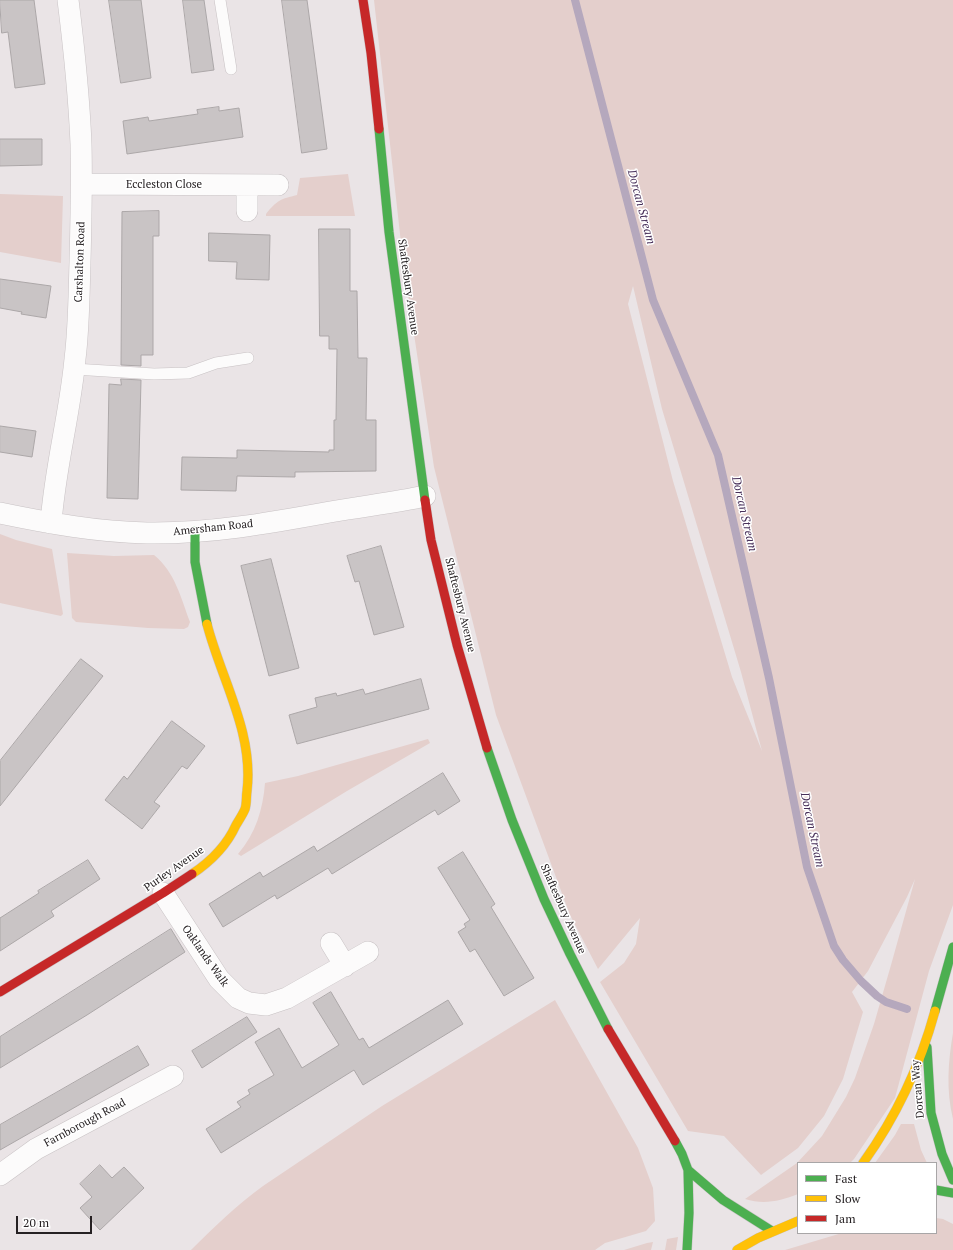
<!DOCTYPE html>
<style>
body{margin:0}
#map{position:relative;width:953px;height:1250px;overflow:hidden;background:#eae4e6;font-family:"PT Serif",serif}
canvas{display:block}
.legend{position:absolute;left:797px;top:1162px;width:140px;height:72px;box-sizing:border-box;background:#fff;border:1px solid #a8a6a7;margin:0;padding:5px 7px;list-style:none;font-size:12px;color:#262123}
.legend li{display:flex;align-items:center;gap:8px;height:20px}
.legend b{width:20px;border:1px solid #a8a6a7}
.scale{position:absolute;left:16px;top:1216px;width:76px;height:18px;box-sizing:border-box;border:2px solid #262123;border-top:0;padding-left:5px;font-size:12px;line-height:14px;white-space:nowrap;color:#262123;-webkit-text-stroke:3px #fff;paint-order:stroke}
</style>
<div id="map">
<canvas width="953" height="1250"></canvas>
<ul class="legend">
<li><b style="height:5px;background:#4caf50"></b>Fast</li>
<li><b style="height:5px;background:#ffc107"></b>Slow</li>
<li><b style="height:5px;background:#c62828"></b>Jam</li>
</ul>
<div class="scale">20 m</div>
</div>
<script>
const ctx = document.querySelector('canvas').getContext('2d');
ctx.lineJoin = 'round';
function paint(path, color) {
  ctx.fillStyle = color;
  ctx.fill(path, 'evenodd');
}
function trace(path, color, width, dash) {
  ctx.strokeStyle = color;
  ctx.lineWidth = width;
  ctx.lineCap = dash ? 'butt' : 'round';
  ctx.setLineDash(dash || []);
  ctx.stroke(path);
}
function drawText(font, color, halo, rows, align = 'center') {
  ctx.font = font + ' "PT Serif",serif';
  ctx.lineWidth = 3;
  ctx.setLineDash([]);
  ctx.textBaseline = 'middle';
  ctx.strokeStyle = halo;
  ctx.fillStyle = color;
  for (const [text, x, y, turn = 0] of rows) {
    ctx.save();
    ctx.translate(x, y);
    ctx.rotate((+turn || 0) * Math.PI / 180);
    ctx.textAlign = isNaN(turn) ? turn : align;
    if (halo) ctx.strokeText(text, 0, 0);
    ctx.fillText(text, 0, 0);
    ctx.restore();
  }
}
const green = new Path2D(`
 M374,0H953V905L929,971L895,1098L854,1159L850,1163H798V1194C780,1201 764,1205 745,1199L797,1163L822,1136L846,1097L855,1078L874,1024L891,965L915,879L907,897L868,971L852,992L863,1012L843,1079L824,1116L798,1148L761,1175L724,1136L688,1131L600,982L624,963L636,944L640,918L598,969L570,915L496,715L434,467L403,261ZM633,286L662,409L741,672L762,751L732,677L673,481L628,304Z
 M348,174L355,216H266V214C277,200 281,199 297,195L300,178Z
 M0,194L63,196L61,263L0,252Z
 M0,534L16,540L52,549L63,614L61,616L0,603Z
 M67,553L114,556L154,555C175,572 181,598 190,622L188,627L184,629L148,628L76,622L72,618Z
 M428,739L430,743L347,791L241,856L238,854C256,833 263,809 265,783L298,776Z
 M555,1000L638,1148L653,1188L655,1221L646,1231L605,1243L595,1250H191C214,1227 237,1205 263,1186L382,1106Z
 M953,1033V1119C946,1090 948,1062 953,1033Z
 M901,1124H914L921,1150L927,1163H875L895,1135Z
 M936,1218L943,1219L953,1224V1250H785L842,1233H936Z
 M678,1237L676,1250H665L667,1239Z
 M653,1242L651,1250H624L647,1243Z`);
const stream = new Path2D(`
 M575,0L653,300L718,455L769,678L807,867L834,946L843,960L861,981L877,996L886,1002L907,1009`);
const building = new Path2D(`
 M0,0H34L45,84L15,88L8,32L2,33Z
 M109,0H141L151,78L121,83Z
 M183,0H204L214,70L192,73Z
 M282,0H307L327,149L302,153Z
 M219,107V111L239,108L243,137L127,154L123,121L148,117L149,121L198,114L197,110Z
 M0,139H42V165L0,166Z
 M159,211V236H153V355H141V366L121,365L122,212Z
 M319,229H350V291H357L358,358H367L366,420H376V471L295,472V477L237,476L236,491L181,490L182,457L237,458V450L329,452V450H334V420H336L337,349H329V336H320Z
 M209,233L270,235L269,280L236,279L237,262L209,261Z
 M0,279L51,286L46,318L21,314L22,312L0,308Z
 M121,379L141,380L138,499L107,498L109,384L121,385Z
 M0,426L36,431L32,457L0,452Z
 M381,546L404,627L374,635L359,581L355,582L347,556Z
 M271,559L299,668L269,676L241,566Z
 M81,659L103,676L0,806V761Z
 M421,679L429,709L297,744L289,715L317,707L315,698L336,693L337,696L363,689L365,694Z
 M172,721L205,746L187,769L182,766L154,802L160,806L142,829L105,800L124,776L127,779Z
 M443,773L460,801L438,815L435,810L332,874L328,868L277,899L275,895L223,927L209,904L260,872L263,877L314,846L317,851Z
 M463,852L495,904L491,907L534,978L504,996L475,949L470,952L458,932L466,927L464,924L470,920L438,868Z
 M88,860L100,879L51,911L54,916L0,951V918L39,893L38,891Z
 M171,929L185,952L87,1015L0,1068V1037Z
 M331,992L359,1040L363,1038L369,1048L448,1000L463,1024L363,1085L354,1070L221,1153L206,1129L241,1107L237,1102L250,1094L248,1090L274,1075L255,1042L279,1028L302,1068L339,1045L313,1003Z
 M247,1017L257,1032L202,1068L192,1051Z
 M138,1046L149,1065L0,1150V1125Z
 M100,1165L112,1178L124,1167L144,1188L100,1230L80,1208L92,1197L80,1184Z`);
const lane = new Path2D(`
 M220,0L231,69
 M74,369L154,374L188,373L216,363L248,358`);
const street = new Path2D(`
 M82,184L278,185
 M247,185V211
 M0,513C48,523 97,532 147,533C208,534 270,523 330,512C362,506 394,503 425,496
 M51,523C55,467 70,414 75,359C79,327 79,294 80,262C81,223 82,184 81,144C79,96 74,48 68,0
 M163,893L219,979L238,998L249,1003L266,1005L287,998L368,952
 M331,943L345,966
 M0,1175L36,1149L173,1076`);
const fast = new Path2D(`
 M379,129L389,232L425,500
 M195,531V562L207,624
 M487,748L512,820L544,899L570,954L608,1029
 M935,1011L953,947
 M927,1047L931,1113L942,1154L953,1180
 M675,1141L682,1154L688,1170L689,1213L687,1250
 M688,1170L723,1200L772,1231
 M936,1190L953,1193`);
const slow = new Path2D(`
 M192,874C210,862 227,845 236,825C239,820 243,814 245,809C247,803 246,797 247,791C254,732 221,679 207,624
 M863,1163C896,1117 920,1066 935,1011
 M737,1250L758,1238L798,1221`);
const jam = new Path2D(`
 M363,0L371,53L379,129
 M425,500L431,540L457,645L487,748
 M0,992L163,893L192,874
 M608,1029L675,1141`);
const streetNames = [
 ["Eccleston Close",164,185],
 ["Carshalton Road",80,262,-88],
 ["Shaftesbury Avenue",408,287,82],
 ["Amersham Road",213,528,-6],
 ["Shaftesbury Avenue",460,605,76],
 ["Purley Avenue",174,869,-35],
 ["Shaftesbury Avenue",563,909,66],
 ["Oaklands Walk",205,956,55],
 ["Dorcan Way",918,1089,-95],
 ["Farnborough Road",85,1123,-28]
];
const waterNames = [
 ["Dorcan Stream",641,207,75],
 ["Dorcan Stream",744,514,77],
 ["Dorcan Stream",812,830,78]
];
paint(green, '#e4cfcc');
trace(stream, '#b5a8bd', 8);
paint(building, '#c9c4c5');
trace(building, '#aca7a8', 1);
trace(lane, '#c8c2c4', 12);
trace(street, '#c8c2c4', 22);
trace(fast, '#c8c2c4', 10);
trace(slow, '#c8c2c4', 10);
trace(jam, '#c8c2c4', 10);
trace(lane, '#fcfbfb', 11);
trace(street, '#fcfbfb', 21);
trace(fast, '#4caf50', 9);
trace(slow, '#ffc107', 9);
trace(jam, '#c62828', 9);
drawText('11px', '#262123', '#fff', streetNames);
drawText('italic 12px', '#472f59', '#fff', waterNames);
</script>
